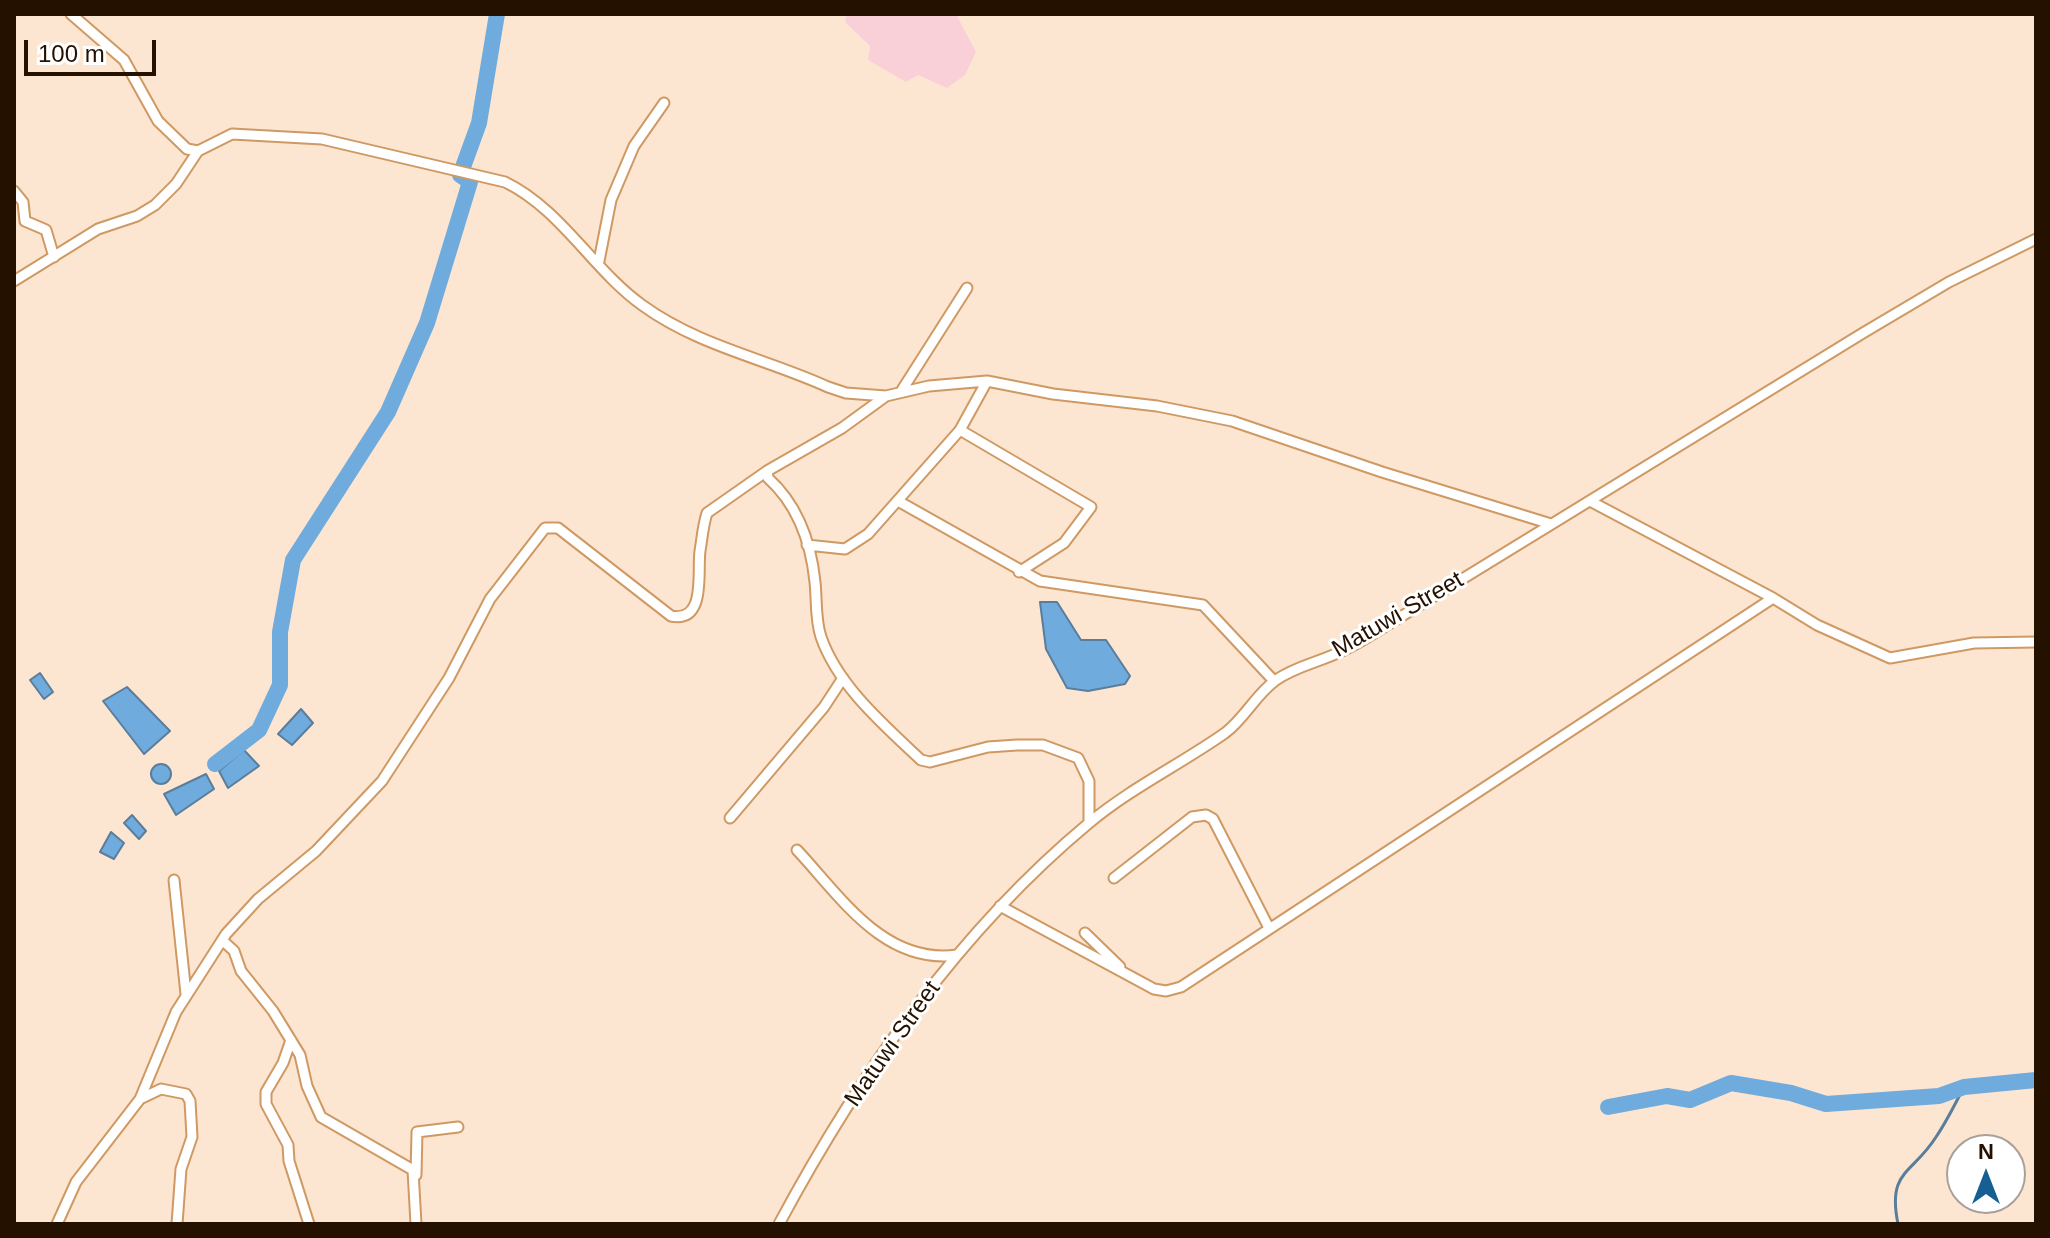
<!DOCTYPE html>
<style>
body{margin:0}
#map{position:relative;width:2050px;height:1238px;overflow:hidden;background:#fde6d1;font-family:Helvetica,sans-serif}
canvas{display:block}
.frame{position:absolute;inset:0;border:16px solid #251100;pointer-events:none}
.north{position:absolute;left:1946px;top:1134px;width:80px;height:80px;box-sizing:border-box;background:#fff;border:2px solid #a8a099;border-radius:50%;rotate:0deg;font-size:22px;font-weight:700;line-height:32px;text-align:center;color:#251100}
.north::after{content:'';display:block;margin:auto;width:28px;height:36px;background:#155f93;clip-path:polygon(50% 0,100% 100%,50% 72%,0 100%)}
.scale{position:absolute;left:24px;top:40px;width:132px;height:36px;box-sizing:border-box;border:4px solid #251100;border-top:0;padding-left:10px;font-size:24px;line-height:28px;white-space:nowrap;color:#251100;-webkit-text-stroke:6px #fff;paint-order:stroke}
</style>
<div id="map">
<canvas width="2050" height="1238"></canvas>
<div class="frame"></div>
<div class="north">N</div>
<div class="scale">100 m</div>
</div>
<script>
const ctx = document.querySelector('canvas').getContext('2d');
ctx.lineJoin = 'round';
function paint(path, color) {
  ctx.fillStyle = color;
  ctx.fill(path, 'evenodd');
}
function trace(path, color, width, dash) {
  ctx.strokeStyle = color;
  ctx.lineWidth = width;
  ctx.lineCap = dash ? 'butt' : 'round';
  ctx.setLineDash(dash || []);
  ctx.stroke(path);
}
function drawText(font, color, halo, rows, align = 'center') {
  ctx.font = font + ' Helvetica,sans-serif';
  ctx.lineWidth = 6;
  ctx.setLineDash([]);
  ctx.textBaseline = 'middle';
  ctx.strokeStyle = halo;
  ctx.fillStyle = color;
  for (const [text, x, y, turn = 0] of rows) {
    ctx.save();
    ctx.translate(x, y);
    ctx.rotate((+turn || 0) * Math.PI / 180);
    ctx.textAlign = isNaN(turn) ? turn : align;
    if (halo) ctx.strokeText(text, 0, 0);
    ctx.fillText(text, 0, 0);
    ctx.restore();
  }
}
const green = new Path2D(`
 M847,14H956L976,52L965,75L947,88L918,75L906,82L868,60L870,46L845,22Z`);
const water = new Path2D(`
 M1040,602H1057L1081,640H1106L1130,676L1125,684L1088,691L1067,688L1046,649Z
 M40,673L53,692L44,699L30,680Z
 M127,687L170,731L144,754L103,701Z
 M301,709L313,723L292,745L278,734Z
 M244,750L259,766L228,788L219,771Z
 M151 774a10 10 0 1 1 20 0a10 10 0 1 1-20 0Z
 M206,774L214,789L176,815L164,794Z
 M132,815L146,831L139,839L124,823Z
 M111,832L124,843L114,859L100,852Z`);
const stream = new Path2D(`
 M1898,1224C1887,1170 1912,1175 1936,1137C1947,1121 1955,1104 1964,1087`);
const river = new Path2D(`
 M463,167L479,123L497,14
 M215,764L259,730L280,685V632L293,560L388,412L427,323L470,182L460,175
 M1608,1107L1667,1096L1690,1100L1731,1083L1791,1093L1826,1104L1939,1096L1964,1087L2036,1080`);
const minor = new Path2D(`
 M71,14L124,60L158,121L187,149L198,151L232,134L322,139L505,182C561,209 593,270 642,305C698,346 767,359 828,387L846,393L886,396L929,386L987,381L1053,394L1157,406L1232,421L1382,472L1551,524
 M14,191L23,202L25,221L46,230L54,257
 M599,261L611,200L634,146L664,103
 M14,281L98,229L137,216L155,205L176,184L198,151
 M902,390L967,288
 M886,396L842,428L767,471L768,478C798,505 811,543 815,582C817,600 815,619 821,637C838,686 884,725 921,760L930,762L988,747L1017,745H1043L1078,758L1089,781V823
 M960,430L1091,507L1064,543L1019,572
 M898,501L1040,581L1203,605L1274,681
 M1590,501L1773,598L1817,625L1890,658L1974,643L2036,642
 M807,545L845,549L868,534L960,430L987,381
 M730,818L824,707L843,678
 M797,850C841,897 884,965 957,955
 M1114,878L1192,817L1206,815L1213,819L1269,928
 M174,880L186,994
 M1000,906L1154,989L1166,991L1181,987L1773,598
 M1085,933L1120,967
 M222,940L234,951L241,971L273,1011L300,1055L307,1086L321,1117L413,1170L416,1224
 M291,1040L283,1063L266,1092V1104L288,1145L289,1161L309,1224
 M140,1099L161,1089L186,1094L190,1101L192,1137L181,1169L177,1224
 M416,1175L417,1132L458,1127
 M57,1224L76,1182L140,1099L176,1012L226,934L258,899L316,851L382,781L449,678L490,599L545,528H558L671,616C707,623 697,571 700,551C702,539 703,525 707,513L767,471
 M779,1224C859,1075 958,932 1089,823C1131,788 1181,764 1225,733C1245,718 1256,694 1276,680C1296,666 1320,662 1342,651C1358,644 1374,633 1389,624L1863,333L1949,282L2036,239`);
const streetNames = [
 ["Matuwi Street",1398,615,-30],
 ["Matuwi Street",893,1044,-55]
];
paint(green, '#f9d0d8');
paint(water, '#70abdd');
trace(water, '#5a7d9b', 2);
trace(stream, '#5a7d9b', 3);
trace(river, '#70abdd', 16);
trace(minor, '#cf9963', 13);
trace(minor, '#fff', 9);
drawText('24px', '#251100', '#fff', streetNames);
</script>
